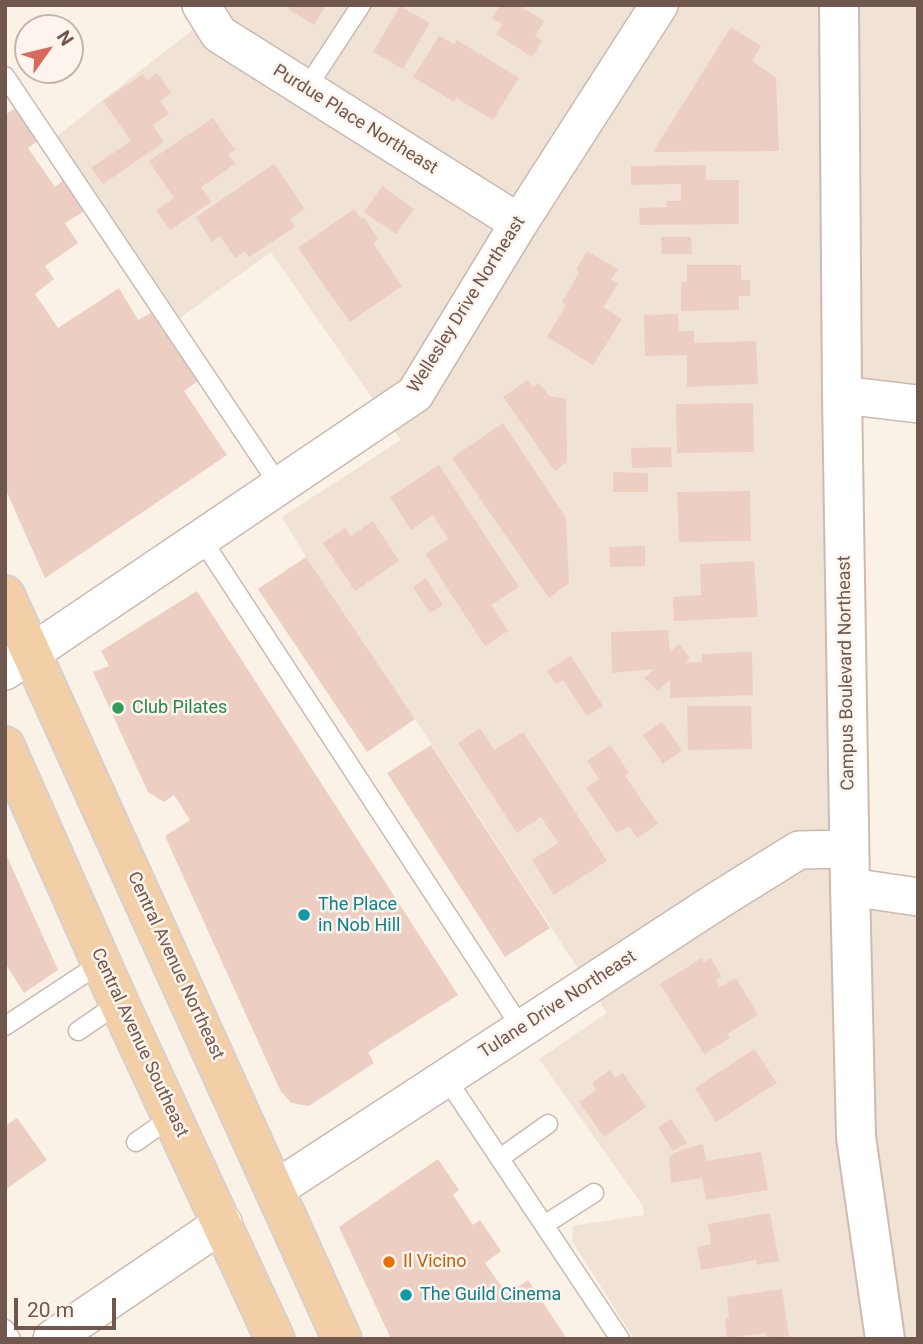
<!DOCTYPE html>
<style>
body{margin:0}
#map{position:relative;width:923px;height:1344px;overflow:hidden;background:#faf1e7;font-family:Roboto,sans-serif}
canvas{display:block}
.frame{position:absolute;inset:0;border:7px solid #71584e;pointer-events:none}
.north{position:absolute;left:14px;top:14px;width:70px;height:70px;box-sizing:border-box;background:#fdf5ed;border:2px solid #c5b6ad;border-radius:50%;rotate:56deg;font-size:19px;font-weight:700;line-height:28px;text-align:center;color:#71584e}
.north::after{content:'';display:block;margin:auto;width:24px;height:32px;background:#d76a5a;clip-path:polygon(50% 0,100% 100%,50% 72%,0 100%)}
.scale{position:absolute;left:14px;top:1298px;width:102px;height:32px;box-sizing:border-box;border:4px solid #71584e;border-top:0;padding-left:9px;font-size:21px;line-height:24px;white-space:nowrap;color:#71584e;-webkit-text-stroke:5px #fdf5ed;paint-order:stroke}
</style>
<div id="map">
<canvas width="923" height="1344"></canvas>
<div class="frame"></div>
<div class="north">N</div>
<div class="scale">20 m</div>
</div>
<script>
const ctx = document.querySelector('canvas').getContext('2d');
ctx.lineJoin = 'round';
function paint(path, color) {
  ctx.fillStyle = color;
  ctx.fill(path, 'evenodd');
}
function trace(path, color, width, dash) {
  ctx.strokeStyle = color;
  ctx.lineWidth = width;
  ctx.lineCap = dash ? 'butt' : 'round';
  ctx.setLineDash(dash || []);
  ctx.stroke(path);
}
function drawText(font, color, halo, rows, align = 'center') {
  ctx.font = font + ' Roboto,sans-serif';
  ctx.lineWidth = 5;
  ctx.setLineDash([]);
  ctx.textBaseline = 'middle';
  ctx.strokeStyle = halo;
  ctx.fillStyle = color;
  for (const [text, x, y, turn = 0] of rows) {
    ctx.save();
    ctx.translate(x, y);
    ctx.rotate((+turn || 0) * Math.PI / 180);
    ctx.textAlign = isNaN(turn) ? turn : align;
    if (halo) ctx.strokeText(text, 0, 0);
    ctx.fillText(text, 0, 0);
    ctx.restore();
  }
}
const residential = new Path2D(`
 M199,5H918V404L843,395L850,887L918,897V1339H634L572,1241L573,1226L644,1215L643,1206L539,1059L607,1013L415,719L306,557L282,517L401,440L271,252L180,318L57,136L191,31Z`);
const building = new Path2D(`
 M290,5H326L314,25L288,9Z
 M500,5H518L544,21L535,36L542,41L532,57L496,34L502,24L492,18Z
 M400,6L430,23L403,69L373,52Z
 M731,27L761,46L752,61L776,78L779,151L653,152Z
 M439,36L454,44L457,40L519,78L493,120L456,98L454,102L413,77Z
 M157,73L171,93L160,101L169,114L153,125L164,142L103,184L91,168L131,141L103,101L143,74L147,80Z
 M17,107L39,140L28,148L55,187L66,178L86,210L65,223L78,243L45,266L54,279L35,294L58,328L119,288L138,320L151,313L198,381L184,391L227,455L45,578L5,488V115Z
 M213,118L235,150L228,154L235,164L201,187L211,202L170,230L156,210L174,198L149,161Z
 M274,164L305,209L290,219L295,227L249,257L245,251L235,258L220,236L212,242L196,217Z
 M706,165V180H739V224L640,225L639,208L667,207L666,201H681V184L631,185V166Z
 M382,186L414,209L396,234L364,212Z
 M354,209L361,219L364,217L378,239L373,243L402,286L350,322L298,248Z
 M661,237H691L692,254H662Z
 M587,251L618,269L611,280L618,284L603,307L622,319L593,365L547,337L566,305L562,302L579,273L576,270Z
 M687,265H741V280H750V296H739V310L681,311V282H687Z
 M678,314L679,331H694V343L756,341L758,384L687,387V355L645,356L644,315Z
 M528,380L533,387L539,383L549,396L566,399L567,462L555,471L503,397Z
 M753,403L754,452L677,453L676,404Z
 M503,423L566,518L569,583L549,598L452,458Z
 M671,447L672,467L632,468L631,448Z
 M439,465L519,587L491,605L508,631L485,646L425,554L448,539L433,515L411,530L390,497Z
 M613,472L648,473V492H613Z
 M750,491L751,541L679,542L677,492Z
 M373,521L399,561L355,591L323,543L345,528L351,536Z
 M645,546V566L610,567L609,547Z
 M306,557L415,719L367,752L258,589Z
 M754,561L758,617L674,621L673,597L701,595L700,564Z
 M426,578L443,605L430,613L413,587Z
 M197,591L458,995L368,1052L374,1063L309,1106L291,1103L280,1090L165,836L190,820L174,795L164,802L148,792L93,672L109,666L101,651Z
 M668,630L670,652L679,644L690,658L685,663L702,662V654L752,652L753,695L670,698V679L658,691L644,678L654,669L612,673L611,632Z
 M571,656L603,706L587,716L563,680L556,684L547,671Z
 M687,706H751L752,749L688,750Z
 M662,722L682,750L663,764L643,735Z
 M480,728L494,750L523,732L607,861L554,895L532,860L558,843L541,817L517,833L458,743Z
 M431,745L550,928L505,957L387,773Z
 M610,745L629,773L625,776L658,824L637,838L629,826L617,833L586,788L599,779L587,761Z
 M5,852L58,970L24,993L5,963Z
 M702,958L704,962L711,958L721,976L716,980L720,987L736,978L758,1015L727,1034L730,1038L704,1054L660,984Z
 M754,1049L777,1083L716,1122L695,1088Z
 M610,1070L615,1078L623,1073L646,1107L604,1137L579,1102L596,1090L592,1083Z
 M17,1118L47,1160L5,1190V1126Z
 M671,1119L687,1143L673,1151L658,1127Z
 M703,1144L706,1161L761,1152L768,1190L706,1200L702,1178L671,1183L669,1157L680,1150Z
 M438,1159L459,1190L453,1195L473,1225L480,1220L501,1251L485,1263L507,1294L528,1280L567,1339H391L339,1227Z
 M770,1213L779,1261L757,1265L756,1260L701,1270L697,1247L711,1244L708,1224Z
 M782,1289L789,1336L767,1339L766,1333L727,1338L725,1318H729L727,1297Z`);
const lane = new Path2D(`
 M5,76L279,485
 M306,89L361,5
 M201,538L522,1029
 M5,1026L101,963
 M78,1031L119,1003
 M446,1078L620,1339
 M136,1142L173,1116
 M500,1158L548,1124
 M544,1225L594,1193
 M5,1329L11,1339`);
const street = new Path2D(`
 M201,5L219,34L519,223
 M842,395L918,404
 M5,671L415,394L519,223L659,5
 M850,887L918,897
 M276,1189L717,901L799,850L849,849
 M52,1339L223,1223`);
const secondary = new Path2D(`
 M839,5L842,395L850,887L856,1137L885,1339`);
const primary = new Path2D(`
 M5,595L342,1339
 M5,746L119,1003L275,1339`);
const markers = [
 [118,708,7,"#2e9e5b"],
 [304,915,7,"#0f9aa8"],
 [389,1262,7,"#e8710a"],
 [406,1295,7,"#0f9aa8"]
];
const streetNames = [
 ["Purdue Place Northeast",355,120,32],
 ["Wellesley Drive Northeast",467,305,-58],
 ["Campus Boulevard Northeast",847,673,-91],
 ["Central Avenue Northeast",175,966,65],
 ["Tulane Drive Northeast",558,1005,-33],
 ["Central Avenue Southeast",139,1043,65]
];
const leisureNames = [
 ["Club Pilates",132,708]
];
const cultureNames = [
 ["The Place",318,905],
 ["in Nob Hill",318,926],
 ["The Guild Cinema",420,1295]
];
const foodNames = [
 ["Il Vicino",403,1262]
];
paint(residential, '#f1e2d6');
paint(building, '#eccfc2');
trace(lane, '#cbb9ae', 21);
trace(street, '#cbb9ae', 40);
trace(secondary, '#cfbaaf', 42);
trace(primary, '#d7d0cd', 42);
trace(lane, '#fff', 18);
trace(street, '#fff', 37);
trace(secondary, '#fff', 38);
trace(primary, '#f2cfa7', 38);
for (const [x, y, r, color] of markers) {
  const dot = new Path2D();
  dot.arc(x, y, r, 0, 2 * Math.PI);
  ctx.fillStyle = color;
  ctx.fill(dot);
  trace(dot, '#fdf5ed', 2.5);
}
drawText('18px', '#71584e', '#fdf5ed', streetNames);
drawText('18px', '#27864d', '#fdf5ed', leisureNames, 'left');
drawText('18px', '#0d838f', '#fdf5ed', cultureNames, 'left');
drawText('18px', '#c56008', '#fdf5ed', foodNames, 'left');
</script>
